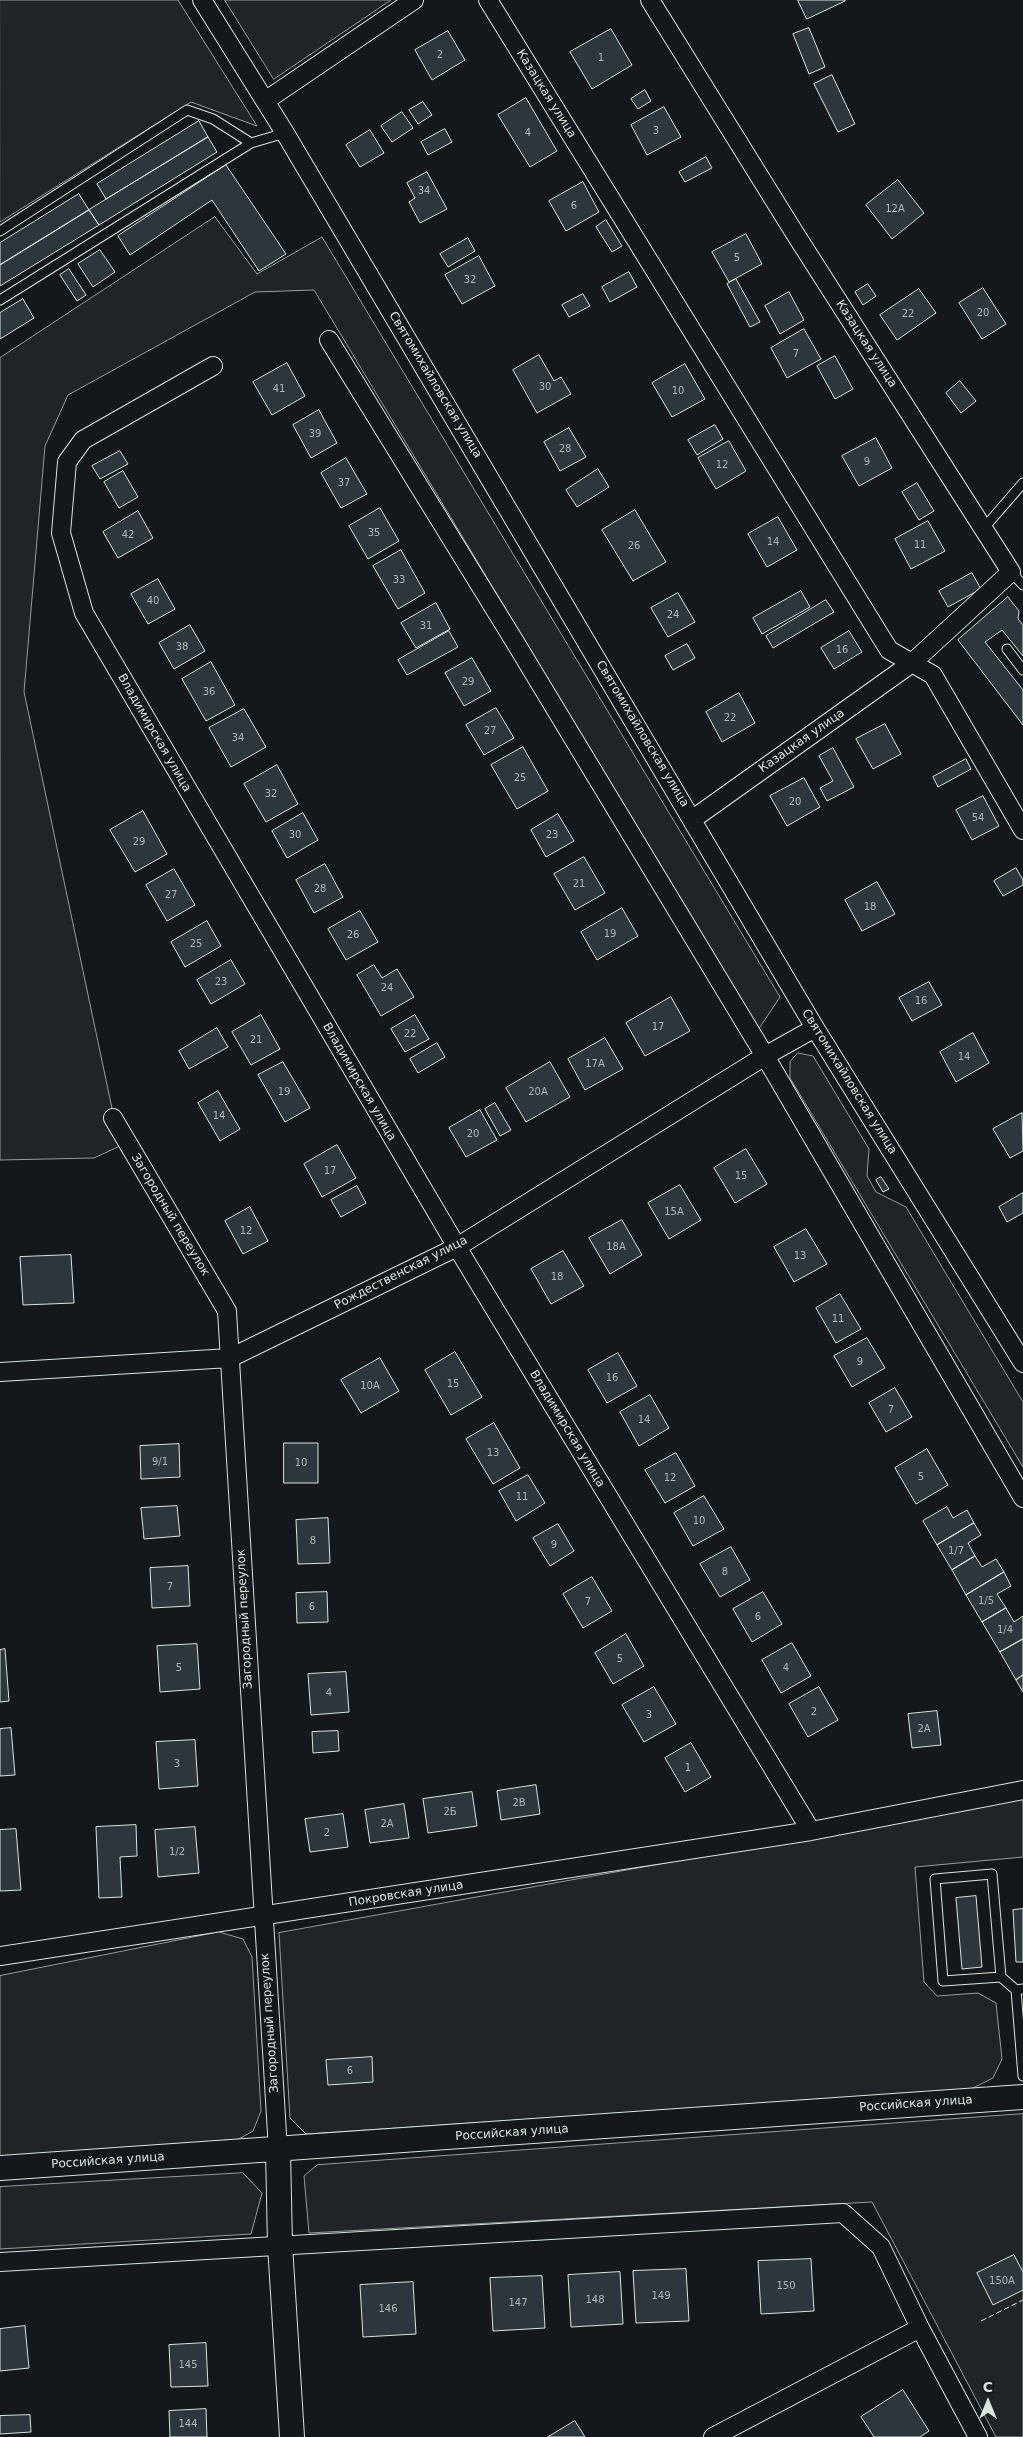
<!DOCTYPE html>
<meta charset="utf-8">
<style>
body{margin:0}
#map{position:relative;width:1023px;height:2437px;overflow:hidden;background:#14181c;font-family:"DejaVu Sans",sans-serif}
canvas{display:block}
.north{position:absolute;left:963px;top:2377px;width:50px;height:50px;-webkit-text-stroke:4px #14181c;paint-order:stroke;rotate:0deg;font-size:14px;font-weight:700;line-height:20px;text-align:center;color:#d8e6dc}
.north::after{content:'';display:block;margin:auto;width:18px;height:22px;background:#d8e6dc;clip-path:polygon(50% 0,100% 100%,50% 72%,0 100%)}
</style>
<div id="map">
<canvas width="1023" height="2437"></canvas>
<div class="north">С</div>
</div>
<script>
const ctx = document.querySelector('canvas').getContext('2d');
ctx.lineJoin = 'round';
function paint(path, color) {
  ctx.fillStyle = color;
  ctx.fill(path, 'evenodd');
}
function trace(path, color, width, dash) {
  ctx.strokeStyle = color;
  ctx.lineWidth = width;
  ctx.lineCap = dash ? 'butt' : 'round';
  ctx.setLineDash(dash || []);
  ctx.stroke(path);
}
function drawText(font, color, halo, rows, align = 'center') {
  ctx.font = font + ' "DejaVu Sans",sans-serif';
  ctx.lineWidth = 4;
  ctx.setLineDash([]);
  ctx.textBaseline = 'middle';
  ctx.strokeStyle = halo;
  ctx.fillStyle = color;
  for (const [text, x, y, turn = 0] of rows) {
    ctx.save();
    ctx.translate(x, y);
    ctx.rotate((+turn || 0) * Math.PI / 180);
    ctx.textAlign = isNaN(turn) ? turn : align;
    if (halo) ctx.strokeText(text, 0, 0);
    ctx.fillText(text, 0, 0);
    ctx.restore();
  }
}
const green = new Path2D(`
 M0,0H178L257,126L191,102L0,222Z
 M225,0H391L274,79Z
 M215,217L257,274L322,237L780,997L756,1033L664,872L314,290L255,292L68,395L45,446L24,692L120,1146L94,1158L0,1160V358Z
 M798,1053L813,1056L869,1149L867,1176L876,1192L906,1207L1023,1402V1467L790,1078V1062Z
 M1023,1799V1857L915,1867L924,1982L937,1996L978,1993L996,2003L1002,2059L993,2078L969,2090L306,2134L290,2118L279,1933Z
 M219,1932L243,1939L252,1957L261,2111L253,2131L230,2144L0,2157V1976Z
 M1023,2114V2437H996L872,2202L309,2233L304,2176L317,2165Z
 M243,2173L262,2193L251,2234L0,2249V2187Z`);
const building = new Path2D(`
 M798,0H845V1L807,19Z
 M809,28L825,67L809,74L793,34Z
 M611,29L632,65L592,89L570,52Z
 M448,31L465,60L432,80L415,50Z
 M832,75L855,124L838,132L814,84Z
 M645,90L651,101L638,109L631,99Z
 M526,98L557,151L530,167L498,115Z
 M423,102L432,115L418,124L409,110Z
 M664,107L681,137L647,155L631,125Z
 M402,112L413,128L392,142L381,126Z
 M199,121L208,137L106,199L97,184Z
 M445,129L452,142L428,155L421,142Z
 M370,130L384,153L360,167L346,145Z
 M208,137L217,152L99,225L89,210Z
 M706,157L712,168L685,182L679,172Z
 M226,165L286,254L259,271L212,200L130,255L118,236Z
 M427,172L447,209L420,223L409,202L415,198L407,183Z
 M898,180L924,213L892,239L866,205Z
 M583,182L599,212L566,231L549,201Z
 M79,194L89,210L0,265V243Z
 M89,210L99,225L0,286V265Z
 M606,220L622,246L612,252L596,227Z
 M746,234L762,264L729,282L712,252Z
 M468,238L475,251L448,267L440,254Z
 M100,250L115,272L93,287L78,264Z
 M479,256L495,286L462,304L445,275Z
 M69,269L86,295L77,301L60,275Z
 M629,272L637,287L610,302L602,287Z
 M736,279L760,322L750,327L727,284Z
 M868,284L876,296L863,305L855,292Z
 M983,288L1006,324L982,339L959,303Z
 M919,289L936,313L897,340L880,315Z
 M789,292L804,320L780,334L765,306Z
 M583,294L590,306L569,317L562,305Z
 M23,299L34,318L0,339V313Z
 M804,329L821,359L787,378L771,348Z
 M539,355L554,381L561,377L571,394L537,413L513,370Z
 M835,356L853,389L835,399L817,366Z
 M287,363L305,396L272,415L253,382Z
 M685,364L705,399L672,417L652,383Z
 M960,381L976,401L961,413L946,393Z
 M319,410L337,443L311,458L293,425Z
 M715,425L723,439L697,455L688,440Z
 M569,428L586,457L560,471L544,442Z
 M876,438L892,468L859,486L842,456Z
 M729,441L746,471L716,489L698,458Z
 M120,451L128,464L100,479L92,466Z
 M346,458L367,494L341,508L321,473Z
 M598,469L609,487L577,507L566,490Z
 M123,471L138,497L119,508L104,482Z
 M917,483L934,511L919,520L902,492Z
 M380,508L399,541L368,559L349,526Z
 M635,510L666,562L633,581L602,530Z
 M138,511L153,538L118,558L103,532Z
 M778,517L797,550L767,567L748,534Z
 M928,521L945,551L911,569L895,539Z
 M401,550L425,593L398,609L373,566Z
 M972,573L981,589L948,607L939,591Z
 M158,579L175,609L148,624L131,594Z
 M801,591L810,607L762,634L753,618Z
 M678,593L695,622L668,637L651,608Z
 M1008,597L1019,611L1018,619L1023,625V656L1002,630L985,642L1023,690V725L958,640Z
 M826,600L834,612L773,648L766,636Z
 M436,603L450,629L416,648L401,623Z
 M190,625L205,651L174,669L159,643Z
 M449,631L458,647L407,675L398,660Z
 M849,631L862,652L834,669L821,648Z
 M687,644L695,658L673,670L665,656Z
 M472,658L491,691L464,706L445,673Z
 M211,662L235,705L206,721L182,679Z
 M739,693L755,723L722,742L706,712Z
 M496,708L514,738L484,755L466,725Z
 M244,709L266,747L231,767L209,728Z
 M885,724L901,754L873,769L856,739Z
 M523,747L548,791L517,809L491,765Z
 M833,748L854,787L827,801L820,788L833,781L819,756Z
 M966,759L971,769L938,787L933,777Z
 M277,765L298,804L266,822L244,784Z
 M804,778L820,807L787,826L770,796Z
 M983,796L999,826L972,840L956,810Z
 M143,811L167,854L135,872L110,830Z
 M303,813L318,840L287,858L272,831Z
 M558,814L574,841L546,857L531,830Z
 M584,857L605,893L575,910L554,874Z
 M325,864L343,897L314,913L296,880Z
 M1016,868L1023,880V885L1003,896L994,881Z
 M174,869L195,905L167,921L146,885Z
 M877,882L895,914L862,931L845,900Z
 M622,908L638,936L597,960L581,932Z
 M360,911L378,942L346,960L328,929Z
 M207,921L221,946L185,967L171,942Z
 M231,960L245,984L211,1004L197,980Z
 M374,965L382,978L397,969L414,997L381,1016L357,975Z
 M929,982L942,1005L912,1021L899,998Z
 M671,997L690,1031L645,1056L626,1023Z
 M261,1015L280,1049L251,1065L232,1032Z
 M415,1015L429,1039L405,1052L391,1029Z
 M217,1028L228,1047L189,1069L179,1051Z
 M973,1033L989,1063L956,1082L940,1052Z
 M605,1038L623,1069L585,1090L568,1059Z
 M437,1043L445,1057L418,1073L410,1059Z
 M283,1062L310,1108L285,1122L258,1075Z
 M550,1062L570,1097L526,1122L506,1088Z
 M218,1091L240,1129L220,1141L198,1103Z
 M495,1103L511,1130L500,1136L485,1109Z
 M480,1110L497,1140L466,1157L449,1128Z
 M1022,1113L1023,1151L1010,1158L993,1129Z
 M337,1145L356,1178L322,1197L304,1164Z
 M746,1149L767,1184L735,1203L714,1168Z
 M881,1177L889,1189L883,1192L876,1180Z
 M680,1185L701,1220L669,1239L648,1203Z
 M357,1186L366,1203L341,1217L331,1200Z
 M1023,1193V1213L1007,1222L999,1207Z
 M250,1207L268,1241L243,1254L225,1221Z
 M622,1220L642,1255L610,1274L589,1238Z
 M806,1229L827,1264L794,1282L774,1247Z
 M563,1251L584,1286L551,1304L531,1269Z
 M71,1255L74,1303L23,1305L20,1257Z
 M840,1294L861,1329L836,1343L816,1308Z
 M867,1338L885,1368L852,1387L834,1356Z
 M455,1352L482,1397L451,1415L425,1370Z
 M618,1353L637,1386L607,1403L588,1370Z
 M380,1358L399,1391L361,1413L341,1380Z
 M895,1388L912,1417L886,1432L869,1403Z
 M650,1395L669,1428L639,1446L620,1412Z
 M494,1423L520,1468L493,1484L466,1439Z
 M284,1443H318V1483H284Z
 M179,1444L180,1477L141,1479L140,1446Z
 M927,1449L948,1485L916,1504L895,1468Z
 M676,1453L695,1486L665,1503L645,1470Z
 M528,1475L545,1503L516,1521L499,1491Z
 M704,1496L724,1529L693,1546L674,1513Z
 M177,1506L180,1536L144,1539L141,1508Z
 M947,1507L953,1518L967,1510L974,1523L937,1545L923,1521Z
 M328,1518L330,1563L298,1564L296,1520Z
 M974,1523L981,1535L968,1543L975,1556L952,1570L937,1545Z
 M558,1524L574,1551L550,1566L533,1538Z
 M731,1547L750,1580L720,1597L700,1564Z
 M975,1556L982,1567L996,1559L1004,1572L966,1595L952,1570Z
 M188,1566L190,1606L152,1608L150,1568Z
 M1004,1572L1011,1586L997,1594L1006,1608L982,1622L966,1595Z
 M592,1577L612,1611L583,1628L563,1594Z
 M327,1592L328,1622L297,1623L296,1593Z
 M763,1592L782,1624L752,1642L733,1609Z
 M1006,1608L1014,1622L1023,1616V1639L1000,1652L982,1622Z
 M626,1634L644,1666L613,1684L595,1653Z
 M1023,1639V1675L1016,1680L1000,1652Z
 M792,1643L811,1676L781,1693L762,1660Z
 M197,1644L200,1689L160,1692L157,1646Z
 M5,1649L9,1701L0,1702V1650Z
 M346,1672L349,1712L311,1715L308,1674Z
 M1023,1675V1692L1016,1680Z
 M654,1687L676,1724L644,1742L622,1705Z
 M819,1687L838,1720L808,1737L789,1704Z
 M937,1711L941,1745L912,1748L908,1714Z
 M11,1728L15,1775L0,1776V1729Z
 M338,1731L339,1751L313,1753L312,1732Z
 M195,1740L198,1786L159,1789L156,1742Z
 M691,1743L711,1777L685,1792L665,1758Z
 M536,1785L540,1814L501,1820L497,1791Z
 M472,1792L477,1826L428,1833L423,1799Z
 M404,1804L409,1838L370,1843L365,1810Z
 M343,1814L348,1847L310,1852L305,1819Z
 M136,1825L137,1856L120,1857L122,1897L99,1898L96,1827Z
 M195,1827L199,1873L158,1877L155,1830Z
 M16,1829L21,1890L0,1891V1830Z
 M976,1896L982,1967L962,1969L956,1898Z
 M1023,1909V1962H1016L1013,1910Z
 M372,2057L373,2082L328,2085L326,2060Z
 M1014,2255L1023,2272V2290L993,2305L977,2273Z
 M811,2259L814,2311L761,2314L758,2261Z
 M686,2269L689,2321L636,2323L633,2271Z
 M620,2272L623,2324L571,2327L568,2275Z
 M542,2276L545,2328L493,2331L490,2278Z
 M413,2282L416,2334L363,2337L360,2285Z
 M25,2326L29,2368L0,2371V2329Z
 M206,2343L208,2386L171,2387L169,2345Z
 M903,2390L929,2431L920,2437H874L861,2417Z
 M206,2409L207,2437H170L169,2411Z
 M30,2415L31,2432L0,2434V2416Z
 M575,2421L585,2437H548Z`);
const lane = new Path2D(`
 M0,231L187,110L213,119L251,143
 M0,300L251,143L285,133
 M984,528L1023,483
 M1011,572L1023,585
 M1007,649L1023,670
 M1001,1977L992,1874L935,1879L943,1981L1001,1977L1016,1990
 M1023,1989L1016,1990L1023,2076`);
const street = new Path2D(`
 M202,0L285,133L815,1028L1023,1363
 M488,0L889,650L933,675L1023,830
 M650,0L794,232L1011,572L912,663L693,819
 M265,101L414,0
 M329,340L515,642L765,1056L1023,1498
 M213,366L83,440L67,462L61,533L84,613L457,1247L811,1831
 M113,1118L227,1311L278,2150
 M0,1372L230,1358L457,1247L765,1056L815,1028
 M0,1956L811,1831L1023,1790
 M0,2262L843,2213L881,2247L920,2328L978,2437
 M713,2437L920,2328`);
const secondary = new Path2D(`
 M278,2150L280,2245L292,2437
 M0,2168L1023,2097`);
const fence = new Path2D(`
 M981,2321L1023,2300`);
const numberNames = [
 ["2",440,55],
 ["1",601,58],
 ["3",656,131],
 ["4",528,133],
 ["34",424,191],
 ["6",574,206],
 ["12А",895,209],
 ["5",737,258],
 ["32",470,280],
 ["20",983,313],
 ["22",908,314],
 ["7",796,354],
 ["30",545,387],
 ["41",279,389],
 ["10",678,391],
 ["39",315,434],
 ["28",565,449],
 ["9",867,462],
 ["12",722,465],
 ["37",344,483],
 ["35",374,533],
 ["42",128,535],
 ["14",773,542],
 ["11",920,545],
 ["26",634,546],
 ["33",399,580],
 ["40",153,601],
 ["24",673,615],
 ["31",426,626],
 ["38",182,647],
 ["16",842,650],
 ["29",468,682],
 ["36",209,692],
 ["22",730,718],
 ["27",490,731],
 ["34",238,738],
 ["25",520,778],
 ["32",271,794],
 ["20",795,802],
 ["54",978,818],
 ["30",295,835],
 ["23",552,835],
 ["29",139,842],
 ["21",579,884],
 ["28",320,889],
 ["27",171,895],
 ["18",870,907],
 ["19",610,934],
 ["26",353,935],
 ["25",196,944],
 ["23",221,982],
 ["24",387,988],
 ["16",921,1001],
 ["17",658,1027],
 ["22",410,1034],
 ["21",256,1040],
 ["14",964,1057],
 ["17А",595,1064],
 ["19",284,1092],
 ["20А",538,1092],
 ["14",219,1116],
 ["20",473,1134],
 ["17",330,1171],
 ["15",741,1176],
 ["15А",674,1212],
 ["12",246,1231],
 ["18А",616,1247],
 ["13",800,1256],
 ["18",557,1277],
 ["11",838,1319],
 ["9",860,1362],
 ["16",612,1378],
 ["15",453,1384],
 ["10А",370,1386],
 ["7",891,1410],
 ["14",644,1420],
 ["13",493,1453],
 ["9/1",160,1462],
 ["10",301,1463],
 ["5",921,1477],
 ["12",670,1478],
 ["11",522,1497],
 ["10",699,1521],
 ["8",313,1541],
 ["9",554,1545],
 ["1/7",956,1551],
 ["8",725,1572],
 ["7",170,1587],
 ["1/5",986,1601],
 ["7",588,1602],
 ["6",312,1607],
 ["6",758,1617],
 ["1/4",1005,1630],
 ["5",620,1659],
 ["5",179,1668],
 ["4",786,1668],
 ["4",329,1693],
 ["2",814,1712],
 ["3",649,1715],
 ["2А",924,1729],
 ["3",177,1764],
 ["1",688,1768],
 ["2В",519,1803],
 ["2Б",450,1812],
 ["2А",387,1824],
 ["2",327,1833],
 ["1/2",177,1852],
 ["6",350,2071],
 ["150А",1002,2281],
 ["150",786,2286],
 ["149",661,2296],
 ["148",595,2300],
 ["147",518,2303],
 ["146",388,2309],
 ["145",188,2365],
 ["144",188,2424]
];
const streetNames = [
 ["Казацкая улица",546,94,58],
 ["Казацкая улица",866,344,57],
 ["Святомихайловская улица",435,385,59],
 ["Владимирская улица",154,733,60],
 ["Святомихайловская улица",642,734,59],
 ["Казацкая улица",802,741,-35],
 ["Владимирская улица",359,1082,60],
 ["Святомихайловская улица",849,1082,58],
 ["Загородный переулок",170,1215,59],
 ["Рождественская улица",401,1273,-27],
 ["Владимирская улица",567,1429,59],
 ["Загородный переулок",245,1619,-93],
 ["Покровская улица",406,1894,-9],
 ["Загородный переулок",270,2023,-94],
 ["Российская улица",916,2104,-4],
 ["Российская улица",512,2133,-4],
 ["Российская улица",108,2161,-4]
];
paint(green, '#202428');
trace(green, '#939e99', 1);
paint(building, '#2c363c');
trace(building, '#d8e6dc', 1);
trace(lane, '#d8e6dc', 11);
trace(street, '#d8e6dc', 20);
trace(secondary, '#d8e6dc', 26);
trace(lane, '#14181c', 9);
trace(street, '#14181c', 18);
trace(secondary, '#14181c', 24);
trace(fence, '#d8e6dc', 1, [6, 2.5]);
drawText('10px', '#adbab4', null, numberNames);
drawText('12px', '#d8e6dc', '#14181c', streetNames);
</script>
